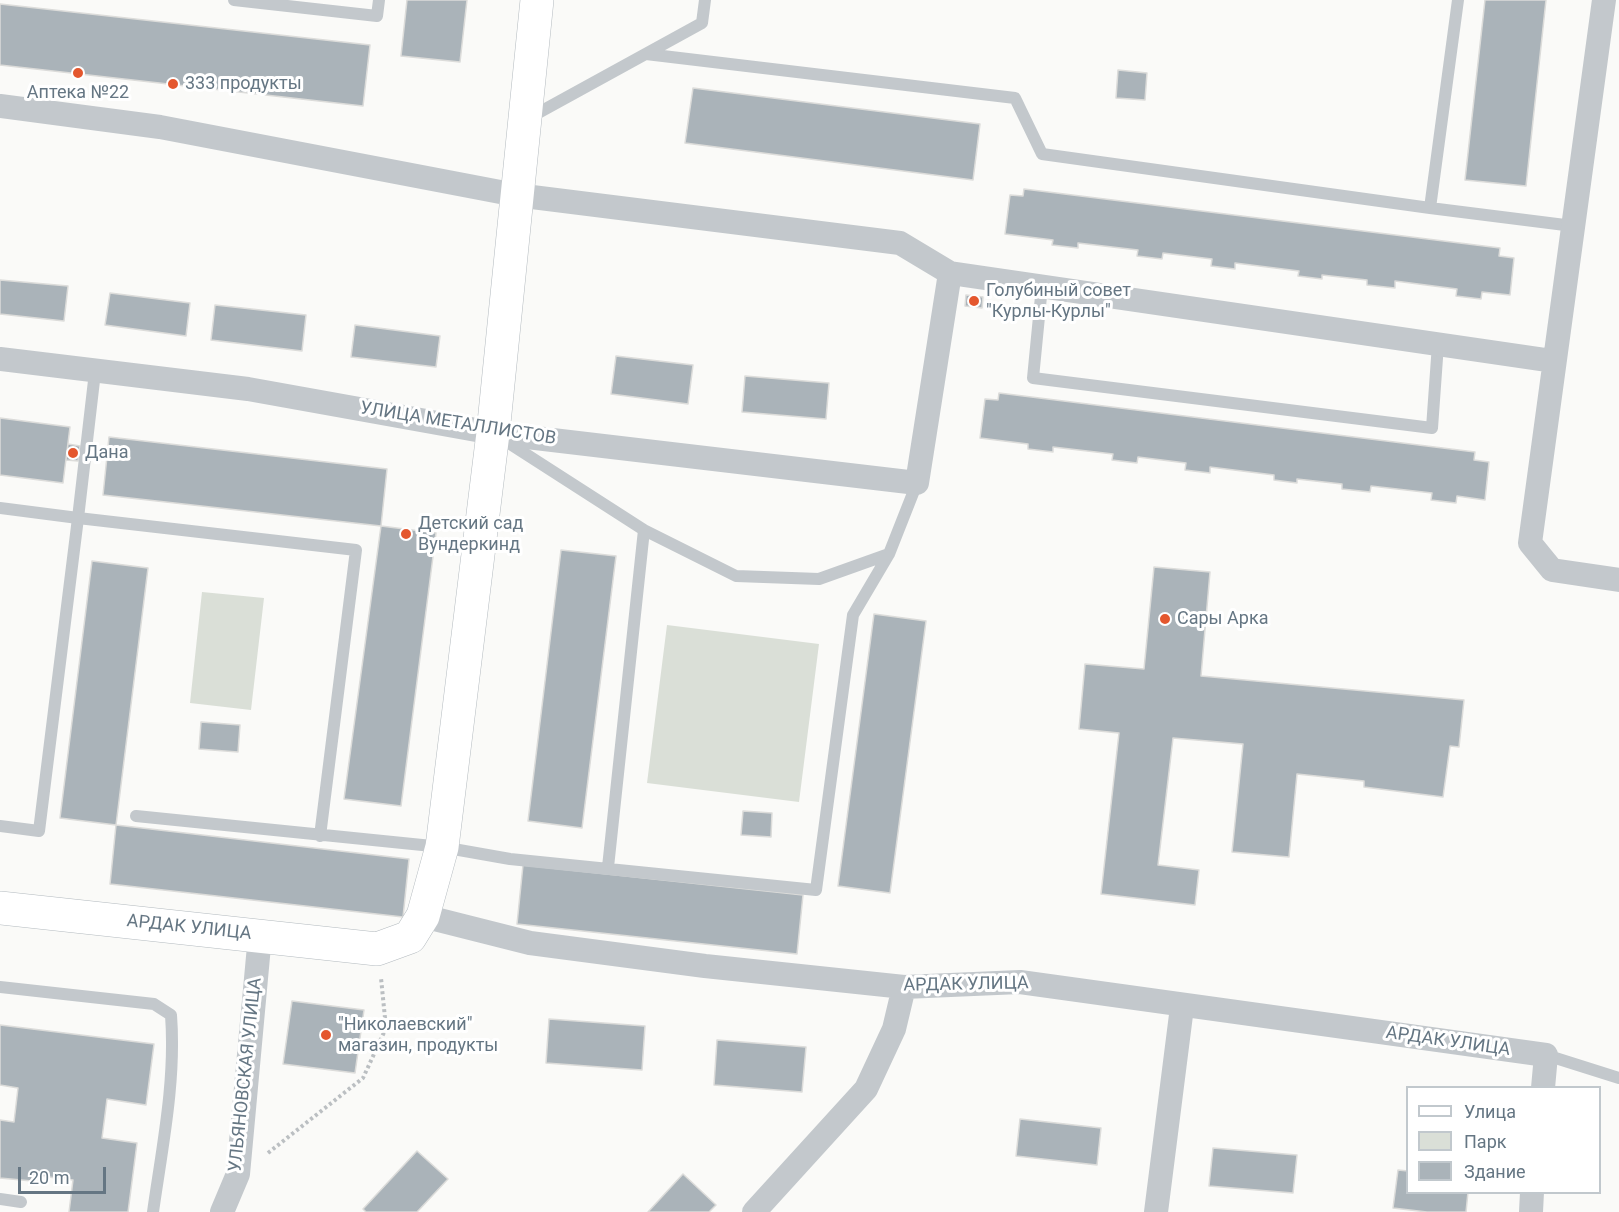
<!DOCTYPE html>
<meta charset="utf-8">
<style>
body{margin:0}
#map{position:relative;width:1619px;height:1212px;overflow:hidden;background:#fafaf8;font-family:Roboto,sans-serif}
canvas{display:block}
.legend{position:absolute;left:1406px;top:1086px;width:195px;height:108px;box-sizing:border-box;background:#fff;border:2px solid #c1c8cd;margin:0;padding:8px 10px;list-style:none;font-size:18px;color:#657683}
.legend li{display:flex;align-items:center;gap:12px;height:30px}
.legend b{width:30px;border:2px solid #c1c8cd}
.scale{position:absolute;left:18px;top:1167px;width:88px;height:27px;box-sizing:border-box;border:3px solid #657683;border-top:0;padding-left:8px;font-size:18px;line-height:21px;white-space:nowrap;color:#657683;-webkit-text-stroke:4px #fff;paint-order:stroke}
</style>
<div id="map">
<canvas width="1619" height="1212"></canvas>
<ul class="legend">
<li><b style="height:8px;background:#fff"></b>Улица</li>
<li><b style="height:16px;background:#dadfd7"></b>Парк</li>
<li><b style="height:16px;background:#aab3b9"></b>Здание</li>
</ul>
<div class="scale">20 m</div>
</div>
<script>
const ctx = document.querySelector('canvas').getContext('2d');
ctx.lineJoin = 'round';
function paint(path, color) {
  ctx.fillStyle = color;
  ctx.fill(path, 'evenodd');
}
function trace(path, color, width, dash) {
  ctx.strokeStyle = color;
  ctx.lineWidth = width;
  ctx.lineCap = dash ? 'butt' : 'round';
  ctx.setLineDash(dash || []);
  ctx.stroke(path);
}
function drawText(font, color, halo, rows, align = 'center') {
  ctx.font = font + ' Roboto,sans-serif';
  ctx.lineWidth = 6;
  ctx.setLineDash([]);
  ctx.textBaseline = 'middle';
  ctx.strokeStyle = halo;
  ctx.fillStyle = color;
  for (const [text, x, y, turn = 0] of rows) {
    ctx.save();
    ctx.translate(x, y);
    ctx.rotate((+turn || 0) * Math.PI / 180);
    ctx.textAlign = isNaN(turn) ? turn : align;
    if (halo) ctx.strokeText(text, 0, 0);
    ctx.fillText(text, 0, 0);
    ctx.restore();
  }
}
const green = new Path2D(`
 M202,592L264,598L251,710L190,703Z
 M667,625L819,644L799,802L647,783Z`);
const building = new Path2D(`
 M407,0H467L460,62L401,56Z
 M1485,0H1546L1526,186L1465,180Z
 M0,4L370,45L363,106L0,65Z
 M1118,70L1147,73L1145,100L1116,98Z
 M693,88L980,124L973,180L685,143Z
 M1024,189L1500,248L1499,256L1514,258L1510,295L1482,292L1481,299L1456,296L1457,289L1395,281V288L1367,285V280L1322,275V279L1298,276L1299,271L1235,263V269L1211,266L1212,259L1163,253L1162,259L1137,256L1138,250L1078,243V248L1052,245L1053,240L1005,234L1010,195L1023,196Z
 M0,280L68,286L64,321L0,314Z
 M110,293L190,303L186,336L105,325Z
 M966,295L983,297L982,308L965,306Z
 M215,305L306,315L302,351L211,340Z
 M355,325L440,336L436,367L351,357Z
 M616,356L693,365L688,404L611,394Z
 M745,376L829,383L826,419L742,412Z
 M999,393L1475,452L1474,460L1489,462L1485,500L1457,496L1456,503L1431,500L1432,493L1371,486L1370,492L1342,489V484L1297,479V483L1274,480V475L1210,467V473L1185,470L1186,463L1138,457L1137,463L1112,460L1113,454L1053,447V452L1028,449V444L980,438L985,399L998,400Z
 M0,418L70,427L63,483L0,475Z
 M109,437L387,469L381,526L103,495Z
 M68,444L80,446L78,461L66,460Z
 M381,526L436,533L401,806L344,799Z
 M561,550L616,556L582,828L528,821Z
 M92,561L148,568L116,825L60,818Z
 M1154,567L1210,572L1201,676L1464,700L1459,747L1450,746L1443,797L1364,787V781L1297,774L1289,857L1232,852L1243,744L1173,738L1158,865L1199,870L1195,905L1101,894L1119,733L1079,729L1085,664L1144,669Z
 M874,614L926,621L890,893L838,886Z
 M201,722L240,725L238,752L199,749Z
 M743,811L772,813L771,837L741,835Z
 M116,825L409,859L403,917L110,884Z
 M523,865L803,895L797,954L517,924Z
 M292,1001L364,1010L355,1073L283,1064Z
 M549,1019L645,1026L642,1070L546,1063Z
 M0,1025L154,1044L146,1105L107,1099L102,1138L137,1143L128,1212H69L73,1180L32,1175V1181L0,1178V1120L14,1122L18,1088L0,1085Z
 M717,1040L806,1047L802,1092L714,1085Z
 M1020,1119L1101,1128L1097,1165L1016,1156Z
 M1213,1148L1297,1155L1293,1193L1209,1186Z
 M417,1151L448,1179L417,1212H366L363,1209Z
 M1398,1170L1408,1171V1192H1468L1466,1212H1427L1393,1208Z
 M683,1174L716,1205L709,1212H648Z`);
const path = new Path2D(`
 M268,1153L363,1078L386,1028L381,978`);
const lane = new Path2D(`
 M234,0L377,16L379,0
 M646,54L1015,98L1042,154L1430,208L1458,0
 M529,118L702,23L705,0
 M1430,208L1573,226
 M1042,286L1033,378L1432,428L1438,344
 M95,372L78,518L356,550L320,836
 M504,440L644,530L608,867
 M0,508L78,518L39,831L0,826
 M644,530L736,576L819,579L889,554
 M136,816L442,847L510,859L816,890L853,615L889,554L917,483
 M0,987L154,1004L171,1015C176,1081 162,1148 153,1212
 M1546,1055L1619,1078
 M0,1199L21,1202`);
const street = new Path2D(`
 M1604,0L1530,543L1552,570L1619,580
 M0,106L160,127L516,195L900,243L950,273L1553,361
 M0,359L248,389L493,433L917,483L950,273
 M423,916L530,943L705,966L904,987L1020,982L1546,1055L1543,1088
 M222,1212L238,1174L260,935
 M754,1212L866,1089L894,1029L904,987
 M1156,1212L1182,1007
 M1531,1212L1532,1192`);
const secondary = new Path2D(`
 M0,908L377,949L410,937L423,916L442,847L493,433L537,0`);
const markers = [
 [78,73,6,"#e4572e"],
 [173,84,6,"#e4572e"],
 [974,301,6,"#e4572e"],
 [73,453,6,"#e4572e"],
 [406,534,6,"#e4572e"],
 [1165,619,6,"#e4572e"],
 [326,1035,6,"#e4572e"]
];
const poiNames = [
 ["333 продукты",185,84],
 ["Аптека №22",78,93,"center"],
 ["Голубиный совет",986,291],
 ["\"Курлы-Курлы\"",986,312],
 ["Дана",85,453],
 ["Детский сад",418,524],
 ["Вундеркинд",418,545],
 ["Сары Арка",1177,619],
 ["\"Николаевский\"",338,1025],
 ["магазин, продукты",338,1046]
];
const streetNames = [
 ["УЛИЦА МЕТАЛЛИСТОВ",458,424,9],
 ["АРДАК УЛИЦА",189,928,6],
 ["АРДАК УЛИЦА",966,985,-1],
 ["АРДАК УЛИЦА",1448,1042,8],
 ["УЛЬЯНОВСКАЯ УЛИЦА",246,1075,-84]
];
paint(green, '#dadfd7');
paint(building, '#aab3b9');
trace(building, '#dcdcda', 1.5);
trace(secondary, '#b3babf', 34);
trace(path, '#bbbfc2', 4, [3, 3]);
trace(lane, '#c3c8cc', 12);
trace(street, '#c3c8cc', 24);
trace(secondary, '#fff', 33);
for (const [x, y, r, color] of markers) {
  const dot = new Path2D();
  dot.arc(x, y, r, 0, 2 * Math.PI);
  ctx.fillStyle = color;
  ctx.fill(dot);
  trace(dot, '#fff', 2);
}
drawText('18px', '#657683', '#fff', poiNames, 'left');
drawText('18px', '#657683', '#fff', streetNames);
</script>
